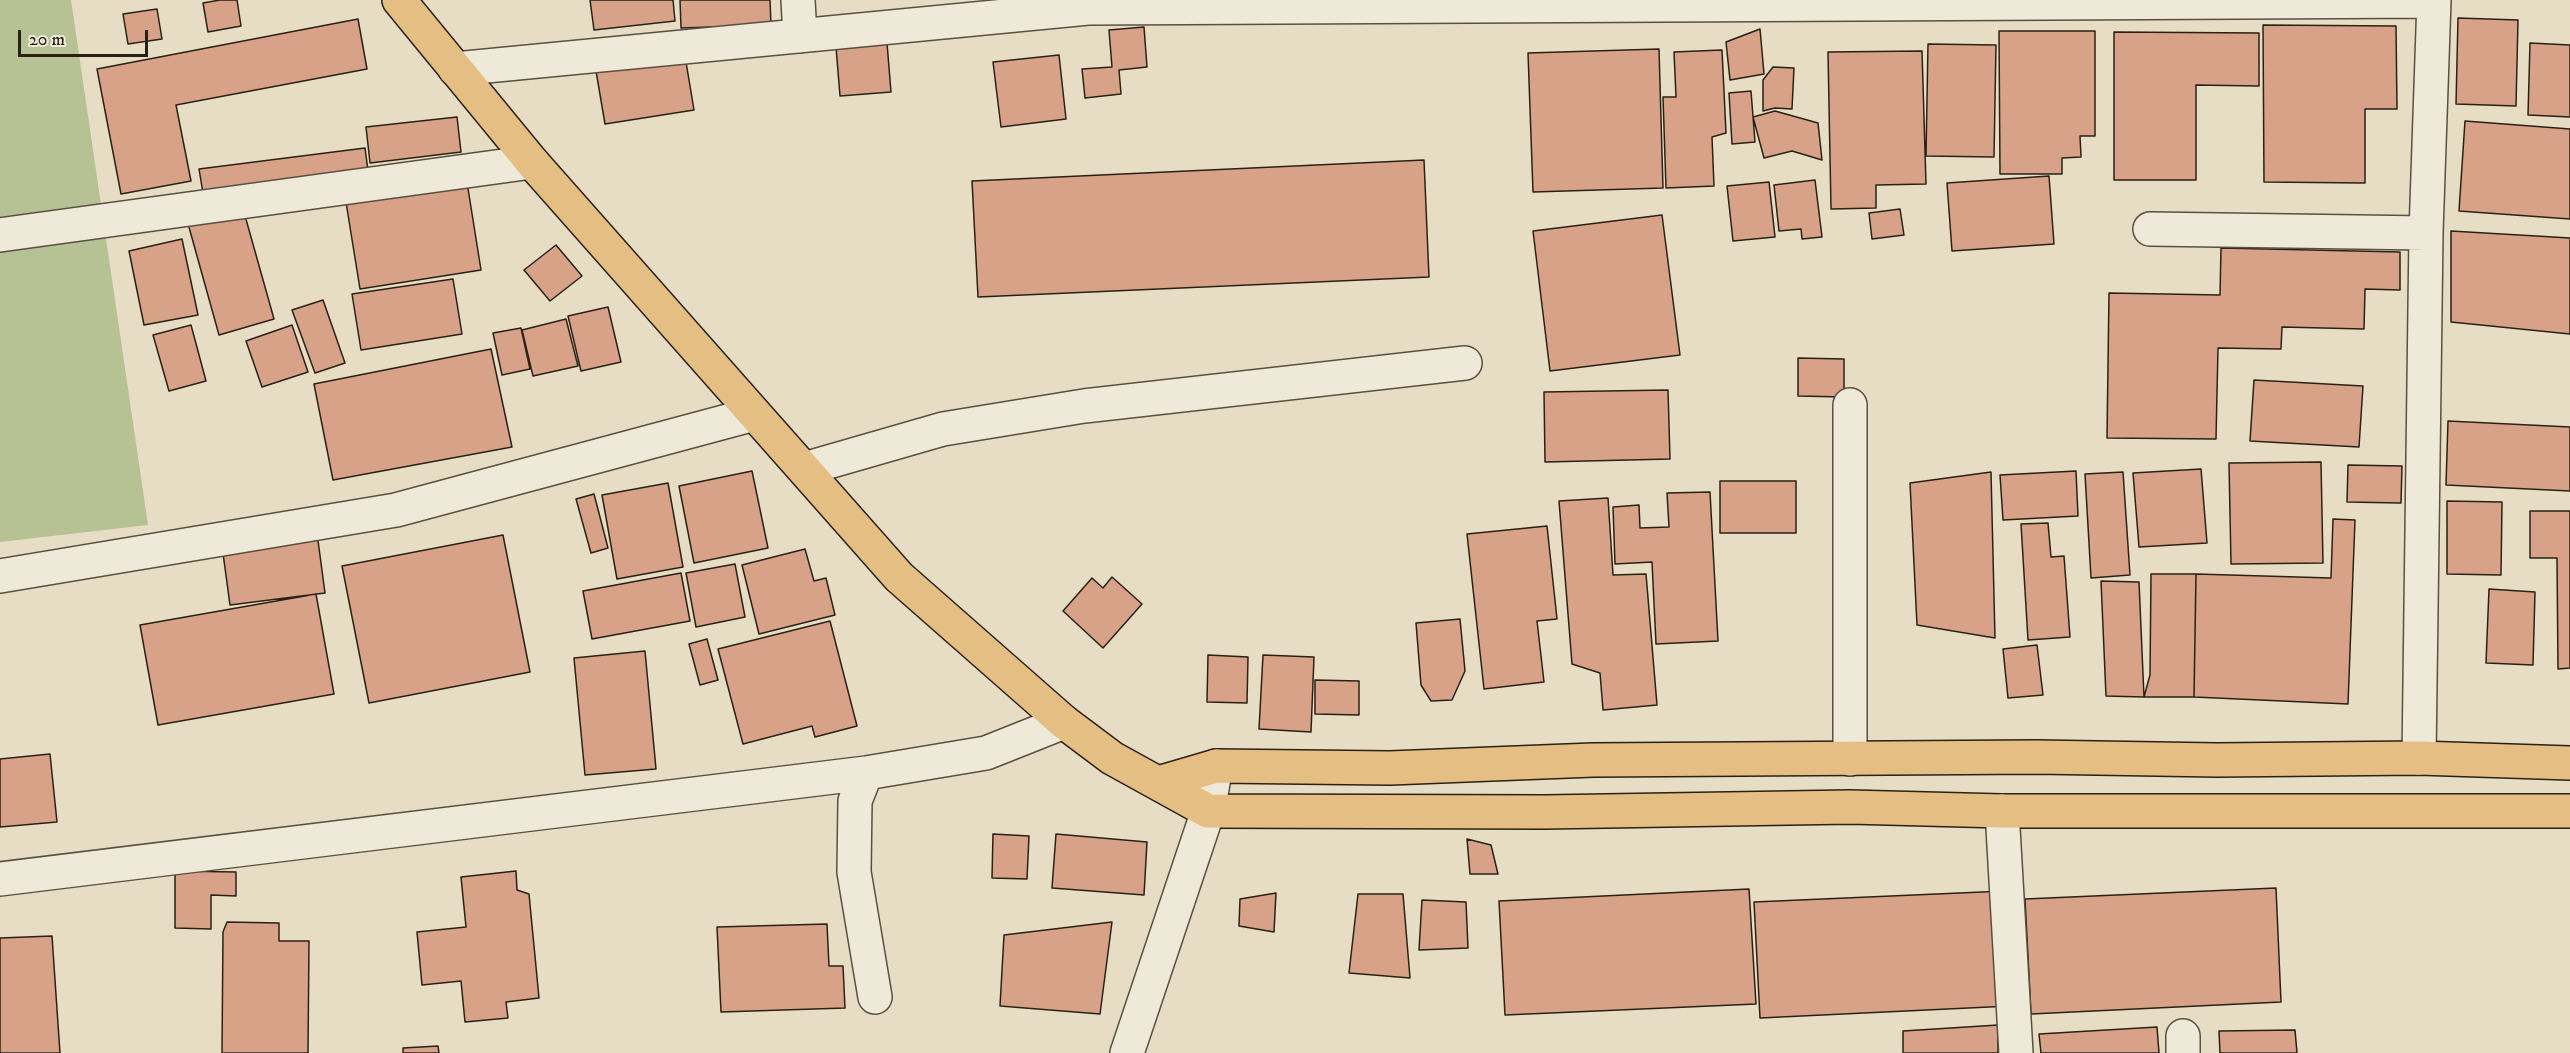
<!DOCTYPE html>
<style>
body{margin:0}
#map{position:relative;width:2570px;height:1053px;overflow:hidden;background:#e7ddc4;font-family:"IM FELL DW Pica",serif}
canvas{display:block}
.scale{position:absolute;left:18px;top:30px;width:130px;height:27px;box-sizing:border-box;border:3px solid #2a2115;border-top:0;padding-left:8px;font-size:18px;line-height:21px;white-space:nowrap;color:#2a2115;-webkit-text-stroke:4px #efe9d9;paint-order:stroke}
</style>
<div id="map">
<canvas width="2570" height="1053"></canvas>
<div class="scale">20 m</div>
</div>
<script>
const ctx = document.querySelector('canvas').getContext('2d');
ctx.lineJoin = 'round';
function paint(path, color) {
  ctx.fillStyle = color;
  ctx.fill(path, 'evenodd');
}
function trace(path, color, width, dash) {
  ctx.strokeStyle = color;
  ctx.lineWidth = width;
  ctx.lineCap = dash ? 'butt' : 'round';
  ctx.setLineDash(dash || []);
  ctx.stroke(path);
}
const green = new Path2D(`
 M0,0H71L148,525L0,542Z`);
const building = new Path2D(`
 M220,0H237L241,26L208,32L203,3Z
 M590,0H673L675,21L594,30Z
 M680,0H770L771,25L681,28Z
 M157,9L162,39L128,44L123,14Z
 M2458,18L2518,20L2516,106L2456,104Z
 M358,19L367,69L176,105L191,181L121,194L97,69Z
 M2263,25L2396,26L2397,109H2365V183L2264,182Z
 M1144,27L1147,67L1119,70L1121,94L1085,98L1082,69L1112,67L1109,30Z
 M1760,29L1764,74L1730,80L1726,42Z
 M1999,31H2095V136H2080L2081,157L2062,158V174H2000Z
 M2114,32L2259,33V86L2196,85V180H2114Z
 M887,43L891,92L840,96L836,47Z
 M2530,43L2570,45V117L2528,115Z
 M1928,44L1996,45L1994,157L1926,156Z
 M1659,49L1663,188L1533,192L1528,53Z
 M1722,50L1726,133L1712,137L1714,186L1666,188L1663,97H1676L1674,52Z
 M1922,51L1926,184L1876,185V208L1831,209L1828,52Z
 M1059,55L1066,119L1001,127L993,62Z
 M685,56L694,110L605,124L596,71Z
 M1773,67L1794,68L1792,109L1775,108L1763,111V80Z
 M1751,91L1755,142L1732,144L1729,93Z
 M1775,111L1818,123L1822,160L1792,151L1764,158L1753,117Z
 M457,117L461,152L370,163L366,127Z
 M2465,121L2570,129V219L2459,211Z
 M365,148L369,178L204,199L199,169Z
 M1424,160L1429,277L978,297L972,181Z
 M466,176L481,270L360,289L345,196Z
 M2049,176L2054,244L1952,251L1947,183Z
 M1815,180L1822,237L1802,239L1801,229L1779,231L1774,185Z
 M1769,182L1775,237L1733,241L1727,186Z
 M242,205L274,319L219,335L187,220Z
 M1900,209L1904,235L1872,239L1869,213Z
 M1662,215L1680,355L1550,371L1533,231Z
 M2451,231L2570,238V334L2451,322Z
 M182,239L198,315L144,325L129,251Z
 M556,245L582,276L550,301L524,270Z
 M2221,248L2400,252V290L2365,289L2364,329L2282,327L2281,349L2218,348L2216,439L2107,438L2109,293L2220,295Z
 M453,279L462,334L361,350L352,294Z
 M323,300L345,363L315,373L292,310Z
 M608,307L621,362L581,371L568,316Z
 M566,319L578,366L533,376L522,330Z
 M191,325L206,381L169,391L153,335Z
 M292,325L308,372L262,387L246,341Z
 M521,328L530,369L502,375L493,333Z
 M491,349L512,447L333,480L314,384Z
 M1798,358L1844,359V397L1798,396Z
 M2254,380L2363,386L2359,447L2250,441Z
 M1668,390L1670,459L1545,462L1544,392Z
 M2448,421L2570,427V491L2446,485Z
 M2321,462L2323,563L2231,564L2229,463Z
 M2348,465L2402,466L2401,503L2347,502Z
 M2201,469L2207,543L2139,547L2133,473Z
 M752,471L768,548L694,563L679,486Z
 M2076,471L2078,516L2003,520L2000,475Z
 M1991,472L1995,638L1917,625L1910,483Z
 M2123,472L2130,575L2091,578L2085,474Z
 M1720,481H1796V533H1720Z
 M668,483L683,567L617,579L602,495Z
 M1710,492L1718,641L1656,644L1652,562L1615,564L1613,507L1639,505L1640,528L1669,527L1667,493Z
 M594,494L608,548L591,553L576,499Z
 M1608,498L1613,575L1646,574L1657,705L1603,710L1600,673L1572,664L1559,501Z
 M2447,501L2502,502L2501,575L2447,574Z
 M2530,511H2570V668L2558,669L2557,558H2530Z
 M2333,519L2355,520L2348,704L2194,697L2196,574L2331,578Z
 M2048,523L2051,557L2064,556L2070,637L2028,640L2021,524Z
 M1547,526L1557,619L1537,621L1544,682L1484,689L1467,534Z
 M317,533L325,593L230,605L222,546Z
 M503,535L530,672L369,703L342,566Z
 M805,549L814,581L826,578L835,615L759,634L742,565Z
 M735,564L745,617L696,627L686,573Z
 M681,573L690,621L592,639L583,591Z
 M2151,574H2196L2194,697H2144L2150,675Z
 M1112,577L1142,604L1103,648L1063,611L1092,578L1103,588Z
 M2101,581L2139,582L2144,697L2106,696Z
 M2489,589L2535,592L2533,665L2486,663Z
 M316,594L334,694L158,725L140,625Z
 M1460,619L1465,671L1452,700L1431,701L1421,685L1416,623Z
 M830,621L857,726L815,737L812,726L743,744L718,649Z
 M707,639L718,680L700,685L689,644Z
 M2037,645L2043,695L2008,698L2003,649Z
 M645,651L656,769L585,775L574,658Z
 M1208,655L1248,657L1247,703L1207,702Z
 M1263,655L1314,657L1311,732L1259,729Z
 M1315,680L1359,681V715L1315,714Z
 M50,754L57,822L0,827V759Z
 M993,834L1029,836L1027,879L992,878Z
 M1056,834L1147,842L1144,895L1052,888Z
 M1467,839L1491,845L1498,874H1470Z
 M175,871L236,872V896L211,895V929L175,928Z
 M516,871L517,890L529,894L539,998L506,1002L508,1018L465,1022L461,981L422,985L417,932L466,927L461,877Z
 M2276,888L2281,1002L2031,1014L2025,899Z
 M1749,889L1756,1004L1505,1015L1499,901Z
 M2005,891L2010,1006L1760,1018L1754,902Z
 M1276,893L1274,932L1239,926L1240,899Z
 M1358,894H1403L1410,978L1349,973Z
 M1422,900L1466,902L1468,948L1419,950Z
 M227,922L279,923V941H309L308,1053H222L223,932Z
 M1112,922L1100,1014L1000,1006L1004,935Z
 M827,924L829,966H843L845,1008L721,1012L717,927Z
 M52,936L60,1053H0V938Z
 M1998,1025V1053H1903V1031Z
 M2157,1027L2159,1053H2041L2039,1034Z
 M2295,1030L2297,1053H2220L2219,1031Z
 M438,1046L439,1053H403V1048Z`);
const minor = new Path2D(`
 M798,0L800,36
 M455,69L1088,8L2434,1
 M2150,229L2426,233
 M0,235L532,162
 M1850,405V759
 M804,469L943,429L1084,406L1465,363
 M0,576L396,510L754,414
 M2419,758L2426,233L2434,0
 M866,773L855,801L854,872L875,997
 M2002,811L2016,1053
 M0,879L866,773L986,753L1064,722
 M2183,1036V1053
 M1127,1053L1208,811L1216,766`);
const major = new Path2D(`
 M399,0L532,162L899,577L1064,722L1112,758L1208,811L1545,812L1850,807L2002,811H2570
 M1158,783L1216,766L1390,768L1593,760L2037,757L2217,760L2419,758L2570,763`);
paint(green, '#b6c194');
paint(building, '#d7a288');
trace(building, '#2a2115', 1.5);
trace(minor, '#595041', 36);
trace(major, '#2a2115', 36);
trace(minor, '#efe9d9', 33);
trace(major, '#e4be82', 33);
</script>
